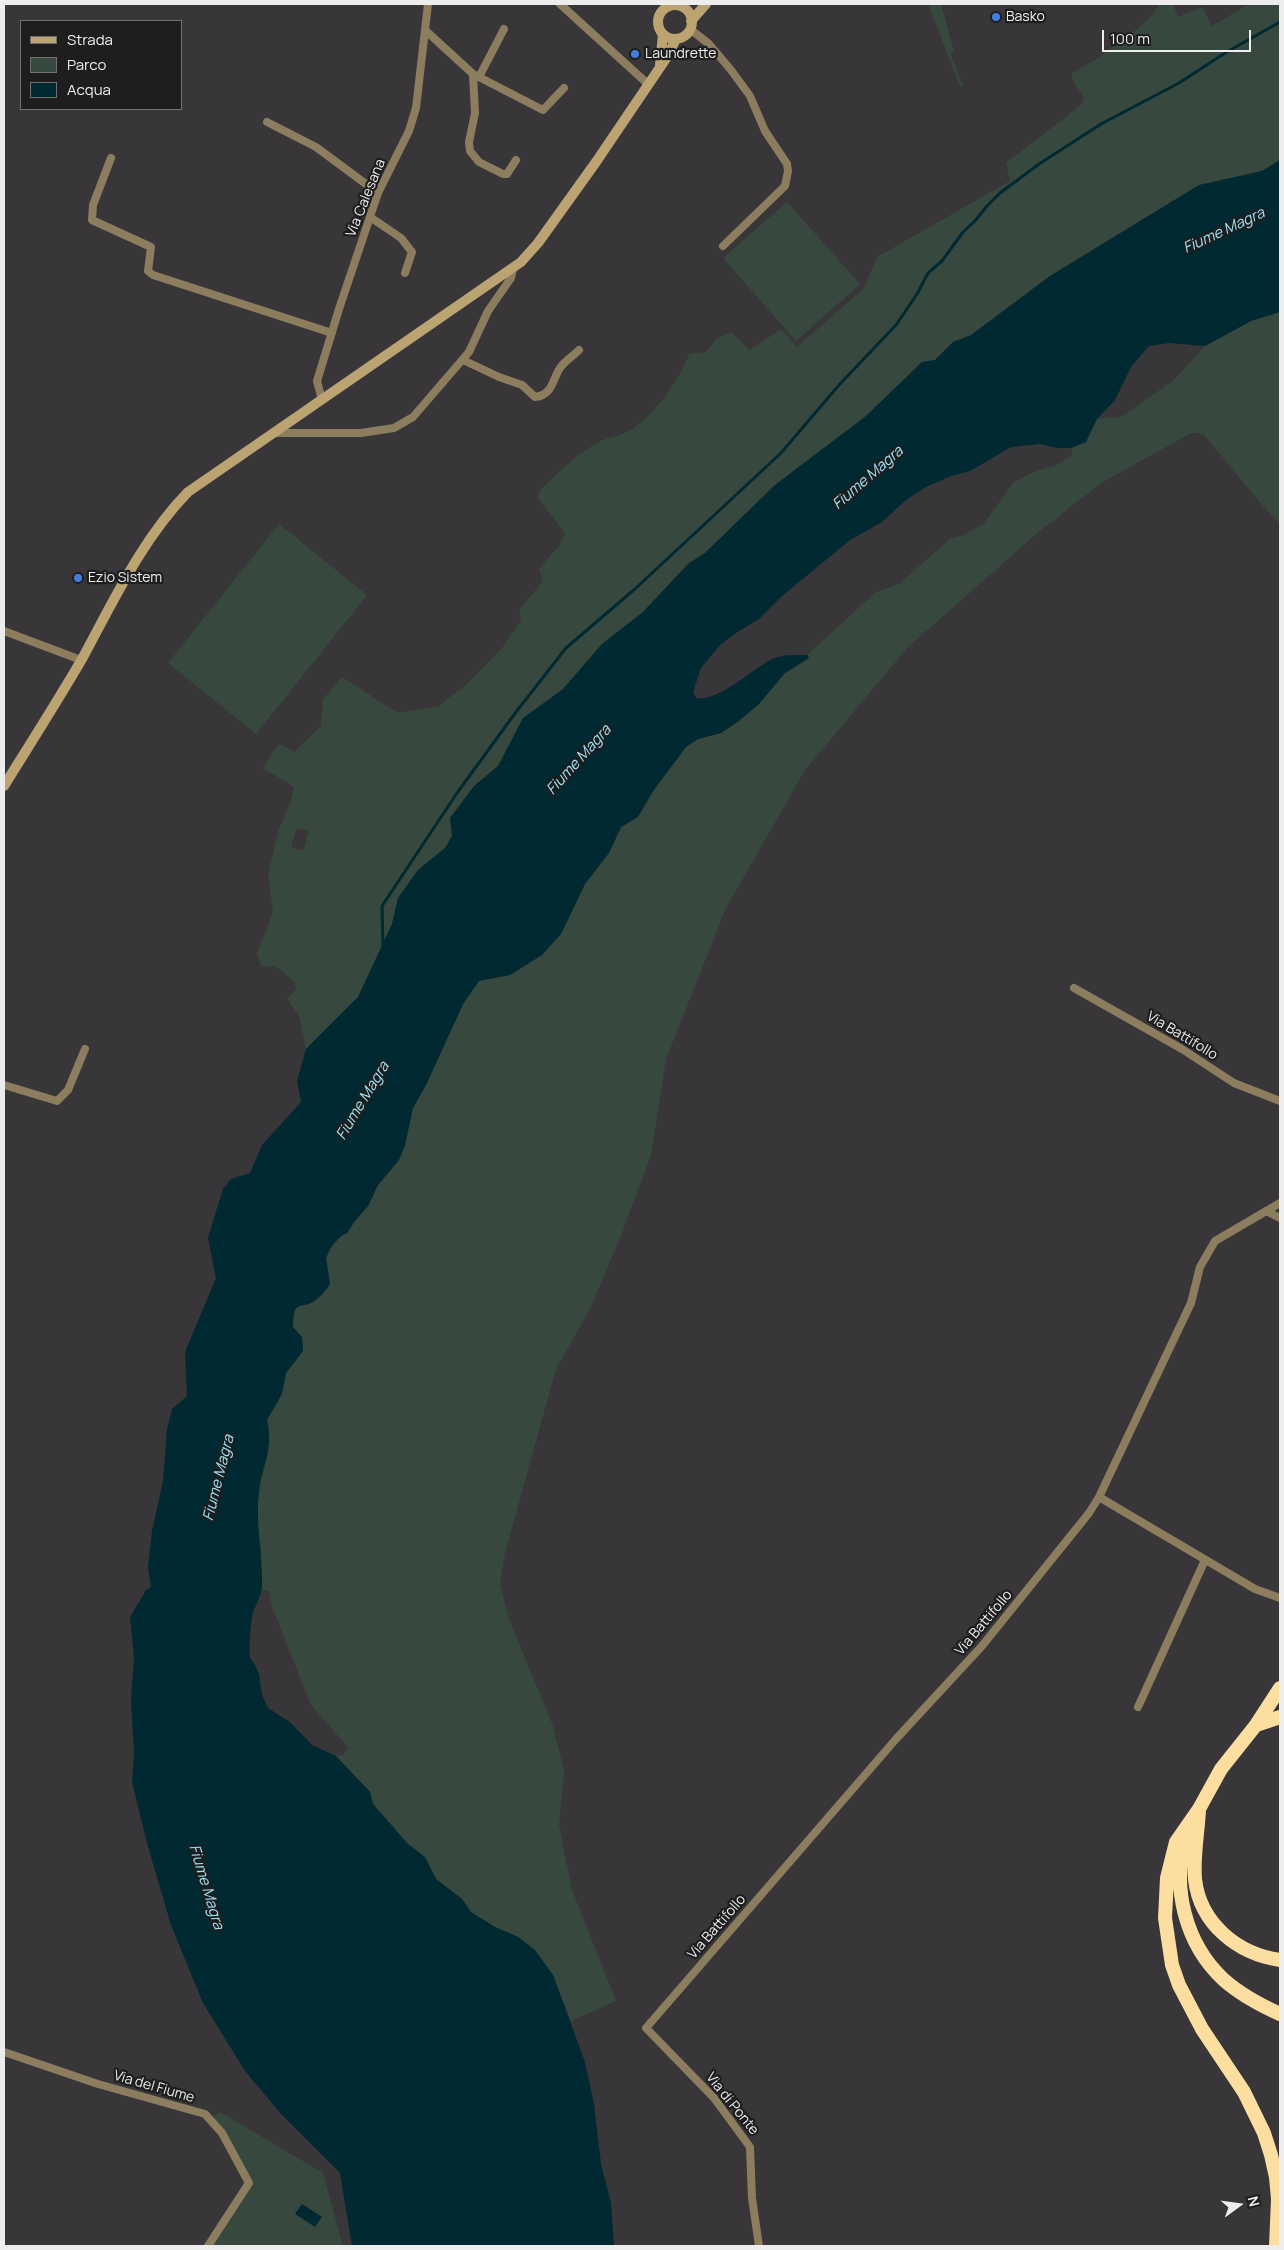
<!DOCTYPE html>
<style>
body{margin:0}
#map{position:relative;width:1284px;height:2250px;overflow:hidden;background:#383638;font-family:Manrope,sans-serif}
canvas{display:block}
.frame{position:absolute;inset:0;border:5px solid #eeedee;pointer-events:none}
.legend{position:absolute;left:20px;top:20px;width:162px;height:90px;box-sizing:border-box;background:#1f1e1f;border:1px solid #727172;margin:0;padding:6px 9px;list-style:none;font-size:15px;color:#eeedee}
.legend li{display:flex;align-items:center;gap:10px;height:25px}
.legend b{width:25px;border:1px solid #727172}
.north{position:absolute;left:1214px;top:2180px;width:50px;height:50px;-webkit-text-stroke:4px #1f1e1f;paint-order:stroke;rotate:76deg;font-size:14px;font-weight:700;line-height:20px;text-align:center;color:#eeedee}
.north::after{content:'';display:block;margin:auto;width:18px;height:22px;background:#eeedee;clip-path:polygon(50% 0,100% 100%,50% 72%,0 100%)}
.scale{position:absolute;left:1102px;top:30px;width:149px;height:22px;box-sizing:border-box;border:2px solid #eeedee;border-top:0;padding-left:6px;font-size:15px;line-height:18px;white-space:nowrap;color:#eeedee;-webkit-text-stroke:4px #1f1e1f;paint-order:stroke}
</style>
<div id="map">
<canvas width="1284" height="2250"></canvas>
<div class="frame"></div>
<ul class="legend">
<li><b style="height:6px;background:#bca472"></b>Strada</li>
<li><b style="height:14px;background:#37493f"></b>Parco</li>
<li><b style="height:14px;background:#002932"></b>Acqua</li>
</ul>
<div class="north">N</div>
<div class="scale">100 m</div>
</div>
<script>
const ctx = document.querySelector('canvas').getContext('2d');
ctx.lineJoin = 'round';
function paint(path, color) {
  ctx.fillStyle = color;
  ctx.fill(path, 'evenodd');
}
function trace(path, color, width, dash) {
  ctx.strokeStyle = color;
  ctx.lineWidth = width;
  ctx.lineCap = dash ? 'butt' : 'round';
  ctx.setLineDash(dash || []);
  ctx.stroke(path);
}
function drawText(font, color, halo, rows, align = 'center') {
  ctx.font = font + ' Manrope,sans-serif';
  ctx.lineWidth = 4.5;
  ctx.setLineDash([]);
  ctx.textBaseline = 'middle';
  ctx.strokeStyle = halo;
  ctx.fillStyle = color;
  for (const [text, x, y, turn = 0] of rows) {
    ctx.save();
    ctx.translate(x, y);
    ctx.rotate((+turn || 0) * Math.PI / 180);
    ctx.textAlign = isNaN(turn) ? turn : align;
    if (halo) ctx.strokeText(text, 0, 0);
    ctx.fillText(text, 0, 0);
    ctx.restore();
  }
}
const green = new Path2D(`
 M928,4H941L954,51L950,52L963,86H960Z
 M1159,4H1173L1178,17L1202,7L1212,26L1249,4H1280V160L1262,171L1199,185L1050,276L971,335L953,342L935,360L922,362L866,416L775,485L705,553L688,564L643,612L602,644L563,689L523,719L498,766L474,786L452,836L445,848L418,870L398,898L392,924L358,997L306,1049L299,1016L287,999L296,989L294,981L275,966L265,967L261,965L257,954L273,912L268,875L278,832L291,801L294,787L263,768L278,745H282L294,752L321,726L323,699L342,677L398,713L439,706L469,682L502,648L521,620L519,610L543,581L539,569L559,546L565,533L537,497L541,489C558,473 576,455 597,443C607,437 616,437 625,433C649,423 681,378 689,354L706,352L716,339L731,332L750,350L781,329L797,347L864,288L877,257L1010,181L1006,163L1081,105L1084,98L1072,79V73L1098,58L1141,26L1154,13ZM297,828L309,831L303,851L291,847Z
 M787,202L860,284L796,341L723,258Z
 M1280,312V524L1263,506L1204,435L1197,433H1191L1101,483L1041,530L908,647L805,770L726,908L666,1059L651,1155L622,1233L589,1311L556,1369L505,1553L500,1584L509,1619L553,1726L564,1771L559,1825L572,1890L616,2001L571,2021L553,1975L518,1937L495,1927L471,1912L462,1899L436,1879L425,1857L408,1844L373,1804L370,1792L336,1756L344,1754L348,1747L311,1705L272,1607L269,1591L262,1590C261,1577 262,1564 261,1551C260,1538 257,1525 257,1512C257,1479 275,1454 267,1420L282,1394L286,1373L303,1351L302,1337L293,1327C293,1296 301,1312 317,1299C322,1295 326,1289 330,1284L326,1258L331,1248L341,1236L347,1233L355,1221L368,1206L378,1185L399,1160L405,1145L413,1108L427,1083L463,1004L479,981L510,975L542,955L561,934L585,884L609,853L621,827L638,817L653,791L686,747L698,739L721,733L759,704L785,673L809,659L807,655L876,592L899,584L951,538L964,535L984,523L1014,482L1031,473L1057,465L1073,454L1071,448L1086,441L1097,419L1121,417L1174,380L1205,346L1251,321Z
 M279,524L367,595L256,734L168,663Z
 M220,2112L323,2173L343,2246H210L252,2183L211,2118Z`);
const water = new Path2D(`
 M1280,160V312L1251,321L1205,346L1169,343L1149,346L1131,367L1115,400L1097,419L1086,442L1071,448H1057L1040,444L1011,447L970,471L951,476L926,487L906,500L882,522L850,540L782,596L759,619L736,633L720,645L701,668L693,692L696,698C719,702 752,669 772,659C783,654 795,655 807,655L809,658L785,673L759,704L739,721L721,733L698,739L686,747L653,791L638,817L621,827L609,853L585,884L561,934L542,955L510,975L479,981L463,1004L427,1083L413,1108L405,1145L399,1160L378,1185L368,1206L355,1221L347,1233L341,1236L331,1247L326,1258L330,1284C326,1289 322,1295 317,1299C301,1312 293,1296 293,1327L302,1337L303,1351L286,1373L282,1394L267,1420C274,1451 262,1463 259,1491C255,1523 263,1555 262,1587C261,1596 256,1604 253,1613C250,1626 249,1644 250,1658L254,1663L259,1674L262,1695L268,1708L291,1723L312,1745L336,1756L370,1792L373,1804L408,1844L425,1857L436,1879L462,1899L471,1912L495,1927L518,1937L535,1950L553,1975L585,2062L594,2104L601,2164L611,2203L614,2246H352L340,2173L281,2114L245,2071L203,2003L171,1925L147,1843L132,1782L134,1754L131,1700L134,1657L130,1617L146,1590L151,1587L148,1567L152,1531L163,1481L167,1429L172,1409L187,1396L185,1352L216,1278L208,1238L223,1189L231,1179L250,1173L262,1145L301,1102L297,1081L306,1049L358,997L392,924L398,898L418,870L445,848L452,836L450,818L474,786L498,766L523,718L563,689L602,644L643,612L688,564L705,553L775,485L866,416L922,362L935,360L953,342L971,335L1050,276L1199,185L1262,171Z
 M302,2204L322,2217L315,2227L295,2214Z`);
const stream = new Path2D(`
 M383,946L382,906L457,793L516,712L566,648L636,588L781,453L839,385L896,325L917,294L928,273L942,261L963,232L975,221L987,206L1000,193L1039,164L1101,124L1179,83L1225,53L1280,22`);
const street = new Path2D(`
 M560,4L649,85
 M690,29L709,44L731,70L750,96L765,131L787,164L788,171L785,186L723,246
 M425,30L473,74L543,110L564,88
 M473,74L475,113L469,142L470,151L479,162L503,174H507L516,160
 M479,77L504,29
 M267,122L316,147L378,193
 M111,158L93,205L92,220L151,247L148,271L153,275L332,333
 M370,217L401,238L412,252L405,273
 M463,360L499,377L522,385L535,397C553,395 552,380 560,368C565,361 573,356 579,350
 M322,400L317,381L339,309L378,193L409,131L416,108L428,4
 M274,433H361L394,428L413,417L469,352L488,311L511,278L513,269
 M4,631L81,660
 M1074,988L1182,1049L1234,1083L1280,1101
 M4,1085L57,1101L68,1090L85,1049
 M1266,1211L1280,1218
 M1099,1497L1255,1589L1280,1598
 M1138,1707L1205,1560
 M4,2052L98,2084L205,2114L222,2133L249,2183L208,2246
 M759,2246L752,2198L750,2147L714,2098L646,2028L896,1739L982,1646L1089,1513L1099,1497L1191,1303L1200,1267L1215,1241L1280,1203`);
const secondary = new Path2D(`
 M658 22a17 17 0 1 1 34 0a17 17 0 1 1-34 0Z
 M691,21L706,4
 M660,65L663,34
 M4,786C30,744 57,702 82,659C113,602 142,539 188,492L521,262L538,243L596,162L667,57L676,39`);
const highway = new Path2D(`
 M1256,1725L1280,1717
 M1199,1810C1198,1832 1193,1857 1195,1879C1200,1924 1238,1954 1280,1960
 M1188,1835C1169,1885 1186,1945 1224,1980C1241,1995 1260,2005 1280,2014
 M1276,2246L1278,2199L1276,2177L1271,2155L1264,2133L1244,2092L1202,2029L1179,1985L1172,1965L1165,1918L1167,1878L1176,1842L1199,1809L1221,1769L1256,1725L1280,1688`);
const markers = [
 [996,17,5,"#3f7fe0"],
 [635,54,5,"#3f7fe0"],
 [78,578,5,"#3f7fe0"]
];
const poiNames = [
 ["Basko",1006,17],
 ["Laundrette",645,54],
 ["Ezio Sistem",88,578]
];
const streetNames = [
 ["Via Calesana",366,198,-68],
 ["Via Battifollo",1182,1036,31],
 ["Via Battifollo",984,1623,-50],
 ["Via Battifollo",717,1927,-49],
 ["Via del Fiume",154,2087,16],
 ["Via di Ponte",732,2104,51]
];
const waterNames = [
 ["Fiume Magra",1224,231,-25],
 ["Fiume Magra",868,478,-41],
 ["Fiume Magra",579,760,-48],
 ["Fiume Magra",363,1101,-59],
 ["Fiume Magra",219,1478,-76],
 ["Fiume Magra",206,1887,73]
];
paint(green, '#37493f');
paint(water, '#002932');
trace(stream, '#002932', 3);
trace(street, '#8c7d5e', 8);
trace(secondary, '#bca472', 10);
trace(highway, '#fcdea1', 14);
for (const [x, y, r, color] of markers) {
  const dot = new Path2D();
  dot.arc(x, y, r, 0, 2 * Math.PI);
  ctx.fillStyle = color;
  ctx.fill(dot);
  trace(dot, '#1f1e1f', 2);
}
drawText('14px', '#eeedee', '#1f1e1f', poiNames, 'left');
drawText('14px', '#eeedee', '#1f1e1f', streetNames);
drawText('italic 15px', '#9ae2f5', '#1f1e1f', waterNames);
</script>
